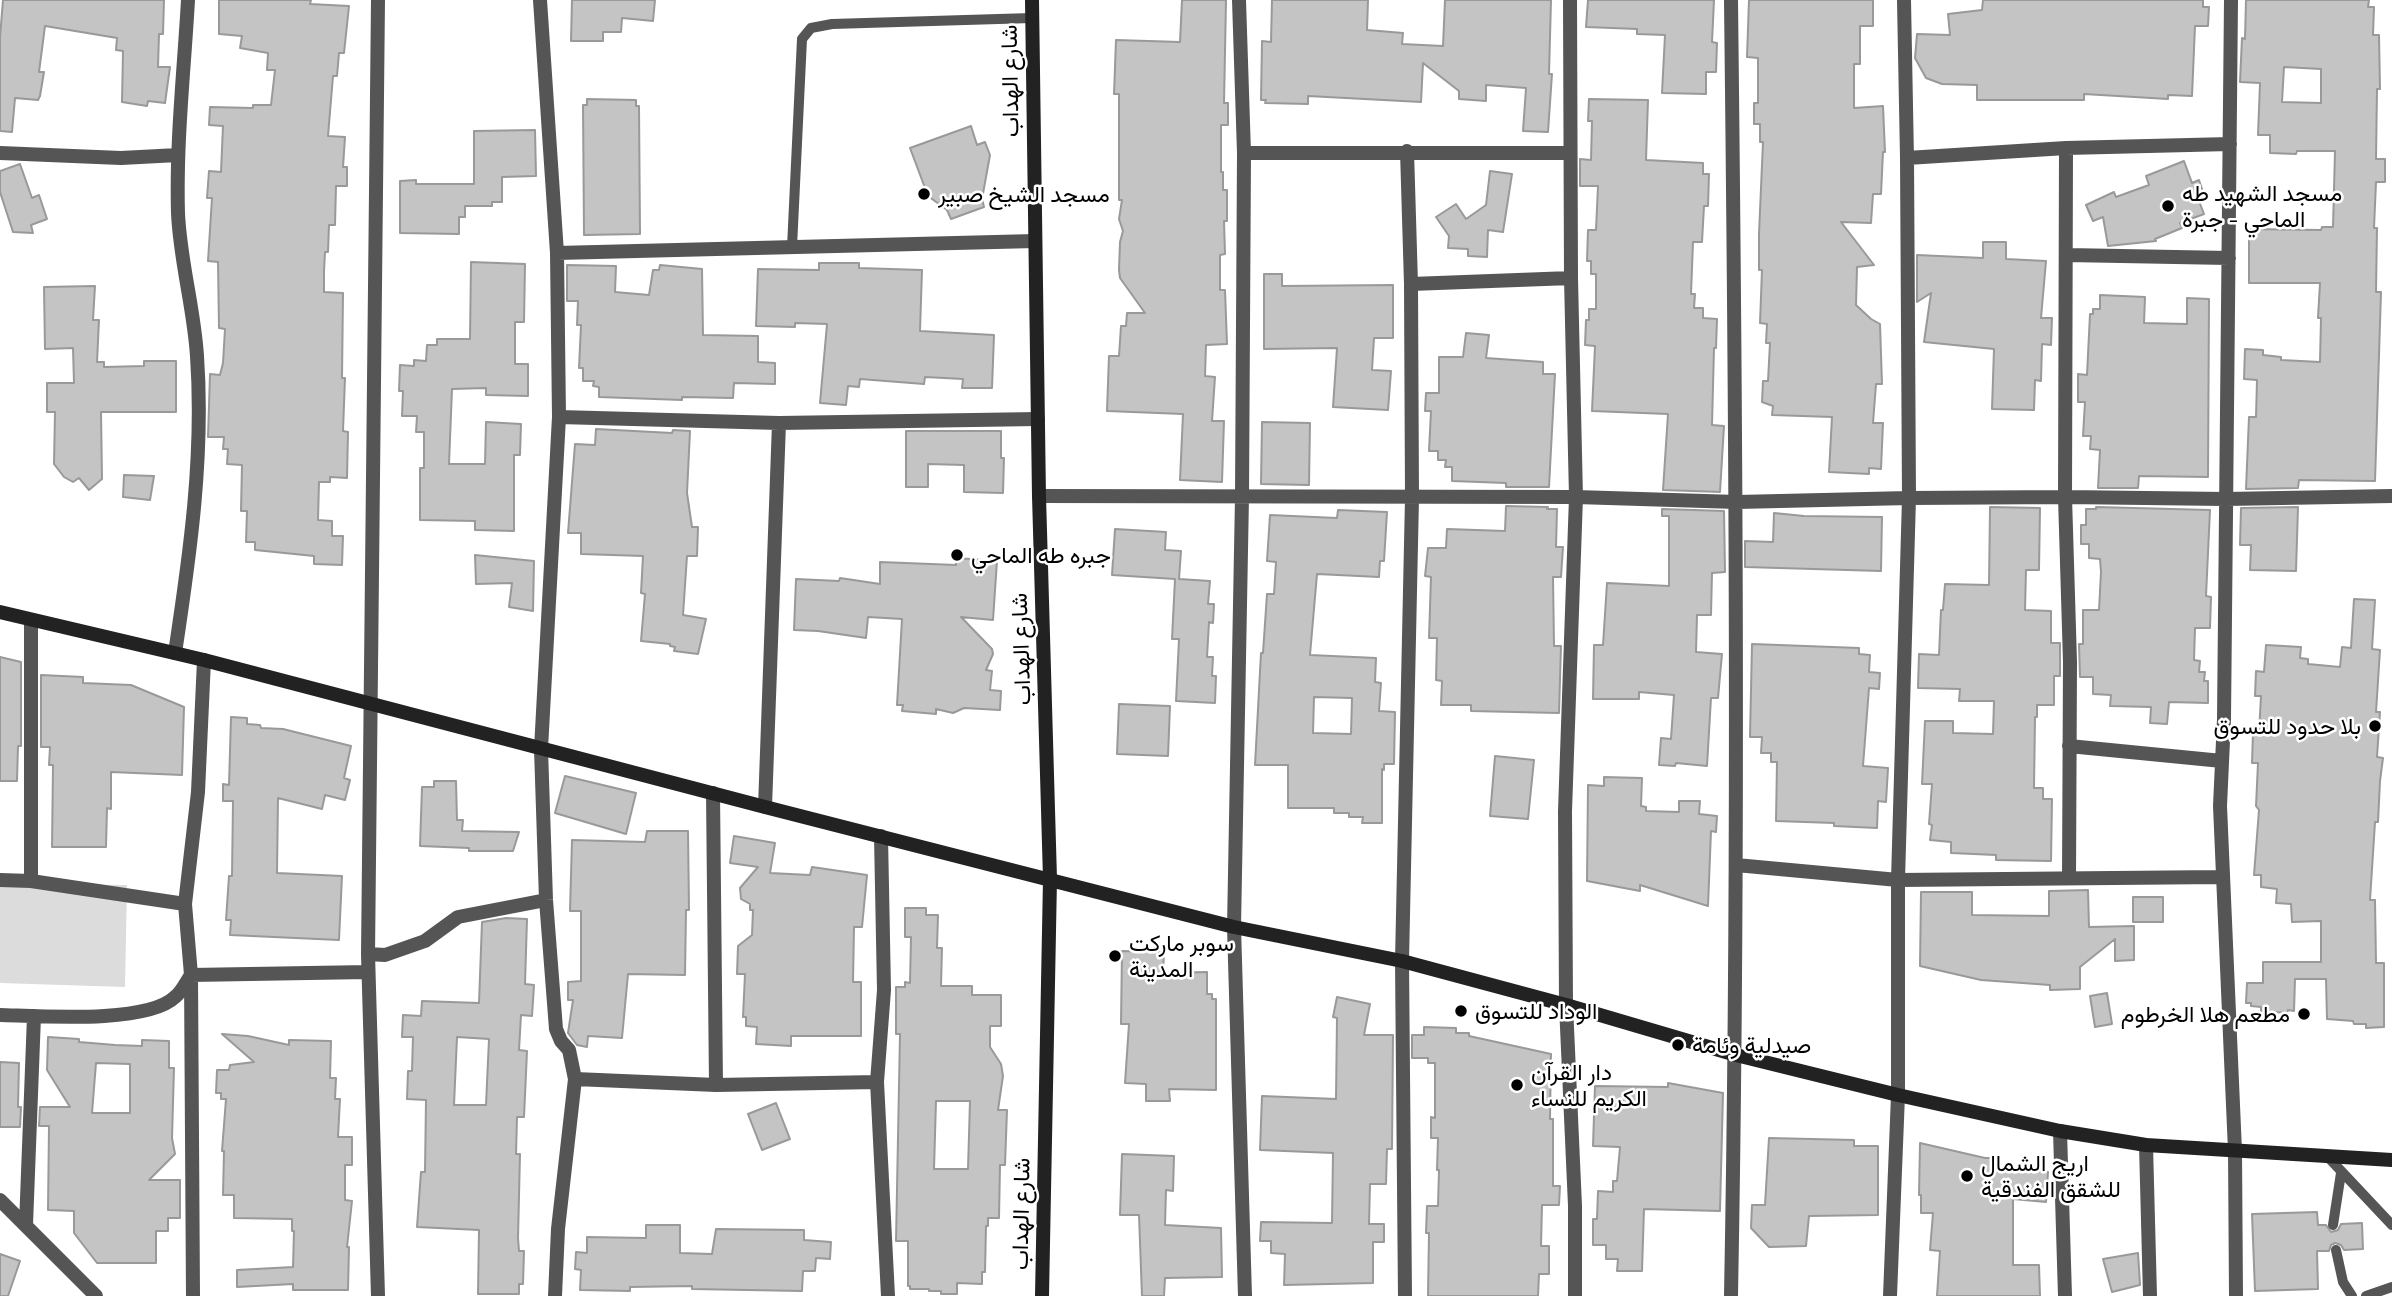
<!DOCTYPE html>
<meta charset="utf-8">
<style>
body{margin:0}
canvas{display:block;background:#fff}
</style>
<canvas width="2392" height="1296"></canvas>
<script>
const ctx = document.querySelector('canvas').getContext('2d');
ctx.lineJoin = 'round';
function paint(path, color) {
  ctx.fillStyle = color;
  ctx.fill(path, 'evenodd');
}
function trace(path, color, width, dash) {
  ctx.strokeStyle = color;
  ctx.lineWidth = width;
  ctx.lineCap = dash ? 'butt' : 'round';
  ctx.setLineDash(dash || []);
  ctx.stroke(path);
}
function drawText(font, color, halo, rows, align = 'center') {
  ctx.font = font + ' "Exo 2",Vazirmatn,sans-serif';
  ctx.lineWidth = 5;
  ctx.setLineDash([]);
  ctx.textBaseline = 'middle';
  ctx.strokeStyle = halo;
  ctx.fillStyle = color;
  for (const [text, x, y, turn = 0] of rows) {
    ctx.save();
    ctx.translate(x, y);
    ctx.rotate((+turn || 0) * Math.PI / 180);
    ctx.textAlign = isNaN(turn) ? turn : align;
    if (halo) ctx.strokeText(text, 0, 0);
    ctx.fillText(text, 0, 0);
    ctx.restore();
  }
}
const green = new Path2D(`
 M0,884L127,885L125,987L0,983Z`);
const building = new Path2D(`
 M3,0H164L163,34H159L158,67H170L165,103L148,101L147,106L122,102L123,51L116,50L117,38L45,26L39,72H44L40,96L38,100L15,98L12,132L0,131V37Z
 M219,0H311L310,4L349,6L344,53H339L337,76H333L328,136L345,137L343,167H347V186H336L335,225H329L328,252H325L324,271V292L343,293L342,378H345L343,431L348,432L347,478L330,477V482H319L318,520L332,521V536H343L342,565L314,564V556L255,550V542H246L247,511H241L242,465L227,464L228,449H223L224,437H208L210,374L220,375L223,363L225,329L219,328L218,262L208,261L212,198H207L209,171L221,172L223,126L209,125L210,107L253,108V105H271L275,70H267L268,53L240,48L242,36L219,34Z
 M572,0H655L653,21L622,18L621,32H603V41H571Z
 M1182,0H1226L1224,103H1228V125H1221V172H1223V190H1227V221H1224L1225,254L1220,255V290H1225L1227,344L1206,345L1205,376L1215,377L1212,421H1224L1222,482L1180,480L1183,414L1107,411L1109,356H1119L1121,326H1126L1127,313H1145L1120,278L1119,270L1120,242L1123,231L1119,219L1122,200H1119V94H1114L1116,40L1180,42Z
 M1272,0H1368L1367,30L1403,33L1402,44L1443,46L1445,0H1551L1549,74H1552L1548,132L1523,131L1526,88L1486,85V101L1459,99V91L1423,63L1421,102L1308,96V104L1265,103L1266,100H1261L1262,41L1271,42Z
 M1588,0H1714L1712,42L1717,43L1716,72H1706V94L1662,93L1665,35L1637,34V29L1586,27Z
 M1749,0H1873V26H1860V64H1854V108L1883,106L1885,152H1883L1881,194H1873L1871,223L1841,222L1874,265L1857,267L1856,305L1871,319L1880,324L1882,384H1876L1873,423H1883L1881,469L1869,468V474L1829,472L1832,417L1772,415L1773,406L1762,402L1763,381H1768L1770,343H1766L1767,324L1760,323L1762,270H1759V234L1763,142H1760V124H1754V103H1758V58L1747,57Z
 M1983,0H2203V7H2209L2208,26H2195L2192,96L2168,95V99L2084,94V100H1977V85L1942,84L1926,78L1915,58L1917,34L1950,35L1948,14L1982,10Z
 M2246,0H2369L2368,7H2374L2373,35H2379L2380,89H2377L2376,159H2385V182H2376L2374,228H2377L2376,292H2381L2375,481L2299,480L2298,488L2246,489L2249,417H2256L2257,380L2244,379L2245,349L2263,350V355L2281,357V360L2320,362L2321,318H2318L2320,283H2249V229L2321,230L2322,227H2333L2335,151H2297L2296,154L2270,153V135H2258L2260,83L2240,82L2242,38L2245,39ZM2284,67L2321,69V103L2282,102Z
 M587,99L636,100V106H639L640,234L584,235L583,105H587Z
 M1589,99L1648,100L1646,160L1703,163V174H1709L1708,206H1704L1702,242H1693L1691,294H1695L1694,308H1703V318L1717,319L1716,348H1714L1712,425L1724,426L1720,492L1663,490L1668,414L1592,411L1595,346L1585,345L1586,320H1589V309H1596V274H1591V261H1587L1588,230H1596L1598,186H1580V159L1591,160L1592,121H1588Z
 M971,126L977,145L985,142L990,155L982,199L984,207L951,219L947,210L928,196L910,148Z
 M535,130L536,176L502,177V202H492V206H465V217H459V234L400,233V181L416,180V184H474V131Z
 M2184,161L2192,183L2199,180L2205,198L2199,201L2204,214L2180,223L2182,228L2155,239L2156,241L2108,246L2103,217L2093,221L2086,205L2114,192L2116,197L2149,185L2146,176Z
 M20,164L32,198L39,195L47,219L31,225L33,233L13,232L0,192V171Z
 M1490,171L1512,174L1503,232L1488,230L1487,257L1468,256V249L1448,248L1449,236L1436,217L1456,204L1466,219L1486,205Z
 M1983,242H2006V259L2046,261L2041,318H2052L2051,345L2042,344L2041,381L2035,380L2034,410L1992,409L1994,349L1924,342L1931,293L1917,302V255L1983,258Z
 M471,262L525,264L524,322H515V364H528V396L486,395V388L452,389L449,464H485L486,422L521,424L520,455H514V531L475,530V521L420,520V468H424V432H416L417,416H402L403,391H399L400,365L414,366V360L426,361L427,345H437V339H470Z
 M819,263H859V268L922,270L920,331L994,335L992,388H962L963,379L925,377L924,384L860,379L859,387L848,386L846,405L820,403L827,324L795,323V327L756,326L758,269L819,270Z
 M567,265L616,266L615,292L649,295L653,270H659L660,265L702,269L703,335L758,336V362L775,363V384L734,383L733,398L682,397V400L599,397V387L593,386L594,381H583V368H579L581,325H577L578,301H567Z
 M1264,274H1282V286L1393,285V338H1374L1372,370L1391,371L1388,410L1333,407L1337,348L1264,349Z
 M95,286L93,320H99L97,362H104V367L144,366V361H176V412H101L102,479L89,490L79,478L73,482L64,477L54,464L55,412H47V383H74L73,348L45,349L44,287Z
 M2100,295L2145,297L2144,323L2187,324V298L2209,299L2208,477L2139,476L2138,488H2098L2100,450L2090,449L2091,436H2083L2085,402H2078V374L2087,375L2090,314H2093V309H2100Z
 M1466,333L1489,335L1486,358L1543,362V374H1555L1549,487H1506V483L1452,481V467H1445L1446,460H1438V451H1429L1431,411H1425L1426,393H1439V357H1463Z
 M1262,422L1310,423L1309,485L1261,484Z
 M596,429L672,433L673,430L690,431L687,493L692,527H698L697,556H687L683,615L706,619L698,654L674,651L675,647L670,646V644L641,641L645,594L641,593L643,556L581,554V533H568L575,444L595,445Z
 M906,431H1001V458H1004L1003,493L964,492V465L928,464V487H906Z
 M124,475L154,476L150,500L123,497Z
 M1506,506L1548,507L1547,509H1557L1556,547H1563L1561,577H1553L1554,646H1561L1559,713L1471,711V705H1441L1442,681L1436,680L1437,638H1429L1431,577L1425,576L1428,548H1446L1447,529L1505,531Z
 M1990,507L2040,508L2039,570H2026L2025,610L2051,611V643H2060V676H2054V705H2037V717H2035L2034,788H2043V799H2052L2051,861L1996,860V855L1951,853V842L1930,840L1932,825L1929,824L1932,784H1922L1925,721H1953V733L1993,734L1994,701H1959L1960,689L1918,688L1919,654L1939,655L1941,610H1943L1945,584L1989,585Z
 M2096,507L2210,510L2206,596L2211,597L2210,628H2195L2194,660L2200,661L2199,672H2205L2204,681H2208V703L2169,702L2167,724L2150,723L2151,707L2110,706L2111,695L2093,694V677H2080L2079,644H2083V610H2099L2101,572L2100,559L2089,558V544H2081V525H2086V509H2096Z
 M2298,507L2296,571L2250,570L2251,545H2240L2241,508Z
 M1662,509L1724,511L1725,572L1712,573L1711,615H1697L1696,652L1722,654L1718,698H1711L1707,766L1676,763L1675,766L1659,765L1661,738L1671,739L1674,695L1639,692V699H1593L1594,645H1603L1607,583L1669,586V516H1662Z
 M1338,510L1387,512L1384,561H1380L1379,577L1317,574L1310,655L1376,658L1375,682L1381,683L1379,711L1395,712L1394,764H1384V770L1382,769V823H1362L1363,817H1349V813H1334V808H1288V765H1255L1261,653H1263L1267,594H1274L1276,562L1267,561L1270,515L1337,518ZM1314,697L1352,698L1351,734L1313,733Z
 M1774,513L1804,516L1882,517L1881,571L1745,567V541L1773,542Z
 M1115,529L1166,532L1165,550L1181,551L1179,579L1210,581L1208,604H1214L1213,623L1209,622L1207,657H1213L1212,676H1216L1215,703L1176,701L1179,639H1172L1175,579L1112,575Z
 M475,555L534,561L533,611L509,607L512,583L476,584Z
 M956,558L997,561L993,620L961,617L992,649L993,654L986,670L992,671L990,690L1001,691L1000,710L964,708L953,713L936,709V714L902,711L903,705H897L902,619L868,617L866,638L818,631L794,630L796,579L839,581L840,578L880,584V562L956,565Z
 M2354,599L2375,600L2372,649L2380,650L2376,712H2380L2377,757L2383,758L2380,781L2378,822H2375L2370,900H2375L2376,963H2384V1027L2366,1028V1024H2354L2353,1021L2327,1019L2326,979H2295L2294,1011L2288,1010L2287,1013L2261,1011V1007L2251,1006V1003H2246L2247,983H2263V962H2321V921L2292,922L2291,904L2276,903L2277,889L2261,887V875H2254L2259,810L2256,806L2258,763H2252L2253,733H2259L2261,696H2255L2256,671L2264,672L2266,645L2301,647L2300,658L2308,659V664L2340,667L2342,647L2351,648Z
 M1752,644L1859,648V654L1870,655L1869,672L1880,673L1879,689L1869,688L1863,766L1888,768L1886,802L1878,801L1877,828L1834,826V823L1776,821L1777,762H1771V753H1761L1762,737H1750Z
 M0,657L21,662V746H18L17,781H0Z
 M41,675L83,677V683L131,685L184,707L182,775L111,772V809L107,808L106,847H52L53,765H49L50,747H41Z
 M1119,704L1170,706L1168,756L1117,754Z
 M231,717L247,718V724L260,725L261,728L283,729L351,746L344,778L350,780L345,800L325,795L322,809L278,798L277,873L342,876L339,940L230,935L231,920H226L229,876H232L233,801H223V784L229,785Z
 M1495,756L1534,760L1528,819L1490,816Z
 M565,776L636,793L626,834L555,813Z
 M1604,777L1642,778L1641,806L1646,807V811L1679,812V801H1700L1699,814L1717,816L1716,832L1711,831L1708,906L1640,885V891L1587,881L1588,785L1604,786Z
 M434,781H456L457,820H463L462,831L519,832L513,851H469V848L420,846L422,787H434Z
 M647,831H688L689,910H686L685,975L628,974L622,1038L588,1036L587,1047L577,1045L568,1033L573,1000H568V982L581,981V911H570L572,840L645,842Z
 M734,836L775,843L770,873L810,875L812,867L867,875L862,927H854L853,982H861V1036H791V1046L756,1044L757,1027L746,1026V1017H743L745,974H737L738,946L752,935L753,910H750V904L741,899L740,888L758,867L730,863Z
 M2088,890L2089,927L2134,926V960L2115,961V939L2080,967V989L2050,990V985L1981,980L1920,966L1921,892H1972V915L2049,916V891Z
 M2133,897H2163V922H2133Z
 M905,908H926V915H938L937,948H942L941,986H972V995H1001V1026H990V1047L1001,1064L1003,1076L998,1110H1007L1005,1165H1000L999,1218H988V1226H986L985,1272H982V1284L957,1283V1294H941V1291H929V1289H910V1286H908V1241H896L900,1034H896V987H905V982L910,983L911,937H905ZM936,1101H970L968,1169H934Z
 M506,918L527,919L525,984L534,985L532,1016L521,1015L519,1050L527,1051L524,1117H517L516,1154H520L518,1238L519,1251H524L523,1284H519V1294H478L479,1230L417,1227L421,1172H425L426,1100L407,1099L408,1071H412L413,1037H402L403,1015L421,1016L422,1001L479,1003L482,922ZM457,1037L489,1039L486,1105H454Z
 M1122,951L1164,952L1163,973L1207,972V994H1212V999H1216V1090L1169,1089L1170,1101H1146V1084L1125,1083L1129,1024H1121Z
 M2107,993L2112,1024L2095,1027L2090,996Z
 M1337,997L1370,1004L1364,1035H1393L1392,1149H1387L1386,1184H1370L1369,1224H1384V1242H1373V1283L1284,1285L1285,1254L1271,1253V1241H1260L1261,1222L1332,1223L1333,1153L1260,1150L1262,1096L1336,1099L1337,1018L1333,1017Z
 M1424,1027L1456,1028V1033H1469V1036L1551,1054L1550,1119H1553V1186H1560L1559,1205H1542L1541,1246H1549V1274H1539L1538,1296H1428L1429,1233H1426L1427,1206H1438L1439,1170H1437L1438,1138H1431V1117L1435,1118V1063H1428V1058H1412V1035H1424Z
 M222,1034L248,1036L289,1045V1040L331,1041L330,1078H336L335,1099H340L338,1137H352V1165H345V1200L352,1201L347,1247H349L348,1290H293V1284L237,1287V1270L293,1267L294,1231H292V1219L234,1218V1195H223L224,1151H222L226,1099H221V1093H216L217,1070H229L230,1065L254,1062Z
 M48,1037L79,1039V1042L115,1045L142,1046V1040L169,1041V1068H174L172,1138L175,1154L149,1180H180V1218H168V1231H156V1263H97L74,1233V1211L48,1210L49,1126H39L40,1107H70L47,1070ZM96,1063L130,1064V1113H92Z
 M0,1062L19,1063L18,1107H21L20,1127H0Z
 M1668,1083L1723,1093L1720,1211L1644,1209L1642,1271H1617L1618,1259H1606V1245H1593V1219H1597L1598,1191L1613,1192V1181H1617L1620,1147L1593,1146L1595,1086L1668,1087Z
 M776,1103L790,1139L762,1150L748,1114Z
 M1769,1138L1854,1140V1146H1878V1215L1809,1216L1806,1246L1769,1247L1751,1228L1752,1205H1765Z
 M1920,1143L1985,1158H2000L1999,1169L2048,1172L2046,1202L2013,1199V1265H2039L2040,1296H1937L1940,1251L1930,1250L1933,1213H1921V1195H1919Z
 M1122,1154L1174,1156L1173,1191L1166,1190L1165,1225L1221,1228L1222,1277L1165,1278L1164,1296H1142L1139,1215H1120Z
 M2317,1212L2318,1225H2326L2331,1232L2338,1230L2341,1224L2362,1223L2363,1249L2344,1250L2341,1245L2335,1243L2331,1245L2329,1251H2317L2318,1289L2255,1291L2252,1214Z
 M646,1225H680V1253L712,1254L716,1229L804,1230V1240L831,1242L830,1259L816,1258L815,1271H803L802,1291L692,1289V1286L630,1287V1291L580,1290L581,1270L575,1269L576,1252L587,1253V1237L646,1238Z
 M2138,1253L2140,1285L2112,1292L2103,1259Z
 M0,1254L20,1261L8,1296H0Z`);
const lane = new Path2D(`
 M792,247L802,39L811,28L832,24L1032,18
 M2327,1156L2392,1225
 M2333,1225L2341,1173
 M2336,1250L2343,1282L2352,1296
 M2366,1296L2392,1287`);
const street = new Path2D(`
 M540,0L557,253L559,417L541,749L546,900L556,1029L561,1041L569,1050L575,1079L558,1229L555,1296
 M1239,0L1244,153L1242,497L1234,927L1245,1296
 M1570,0L1571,278L1576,497L1565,811L1566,1005L1575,1206V1296
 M2231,0L2224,719L2220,806L2235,1151L2236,1296
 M2066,148L2065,497L2070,662L2069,878
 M0,153L121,158L178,155
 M1244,153H1570
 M1907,158L2066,148L2230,144
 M557,253L1035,241
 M2067,255L2229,258
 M1411,284L1571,278
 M559,417L779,423L1038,419
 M1039,496L1576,497L1737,502L1909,498L2065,497L2226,499L2392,496
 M31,620V881
 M175,653C190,554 204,456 197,356C194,308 180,261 178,213C176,142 184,71 188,0
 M2069,746L2222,761
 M713,793L716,1085
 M765,807L779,423
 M881,836L884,990L877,1082L888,1296
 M1736,865L1898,880L2221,877
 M0,880L31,881L185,904
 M368,954L385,955L425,941L458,917L546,900
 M0,1015C39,1016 147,1024 175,997C182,992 186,982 191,975L368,972
 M575,1079L716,1085L877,1082
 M2060,1131L2065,1296
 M2146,1145L2150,1296
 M0,1200L96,1296
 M26,1225L34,1016
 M193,1296L191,975L185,904L198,792L204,660
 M378,1296L368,954L378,0
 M1405,1296L1402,961L1412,498L1411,284L1407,151
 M1731,1296C1739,864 1736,432 1731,0
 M1890,1296L1898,1095V880L1909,498L1907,158L1904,0`);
const secondary = new Path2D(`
 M1032,0L1039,496L1050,879L1042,1296
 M0,612L204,660L765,807L1234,927L1402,961L1566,1005L1736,1055L1898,1095L2060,1131L2146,1145L2392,1160`);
const markers = [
 [924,194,7,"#000"],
 [2168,206,7,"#000"],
 [957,555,7,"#000"],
 [2375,726,7,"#000"],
 [1115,956,7,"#000"],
 [1461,1011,7,"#000"],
 [2304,1014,7,"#000"],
 [1678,1045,7,"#000"],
 [1517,1085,7,"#000"],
 [1967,1176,7,"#000"]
];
const streetNames = [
 ["شارع الهداب",1010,81,-91],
 ["شارع الهداب",1021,649,-92],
 ["شارع الهداب",1021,1214,-89]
];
const poiNames = [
 ["مسجد الشهيد طه",2182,193],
 ["الماحي - جبرة",2182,219],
 ["مسجد الشيخ صبير",938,194],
 ["جبره طه الماحي",971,555],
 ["بلا حدود للتسوق",2361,726,"right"],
 ["سوبر ماركت",1129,943],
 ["المدينة",1129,969],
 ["الوداد للتسوق",1475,1011],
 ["مطعم هلا الخرطوم",2290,1014,"right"],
 ["صيدلية وئامة",1692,1045],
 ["دار القرآن",1531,1072],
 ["الكريم للنساء",1531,1098],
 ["اريج الشمال",1981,1163],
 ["للشقق الفندقية",1981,1189]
];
paint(green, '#dcdcdc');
paint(building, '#c4c4c4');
trace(building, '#999', 2);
trace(lane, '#555', 10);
trace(street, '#555', 14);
trace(secondary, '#222', 14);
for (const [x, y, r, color] of markers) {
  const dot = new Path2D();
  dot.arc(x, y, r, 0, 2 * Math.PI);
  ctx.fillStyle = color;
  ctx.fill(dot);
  trace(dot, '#fff', 2.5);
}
drawText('23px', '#000', '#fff', streetNames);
drawText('23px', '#000', '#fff', poiNames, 'left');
</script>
